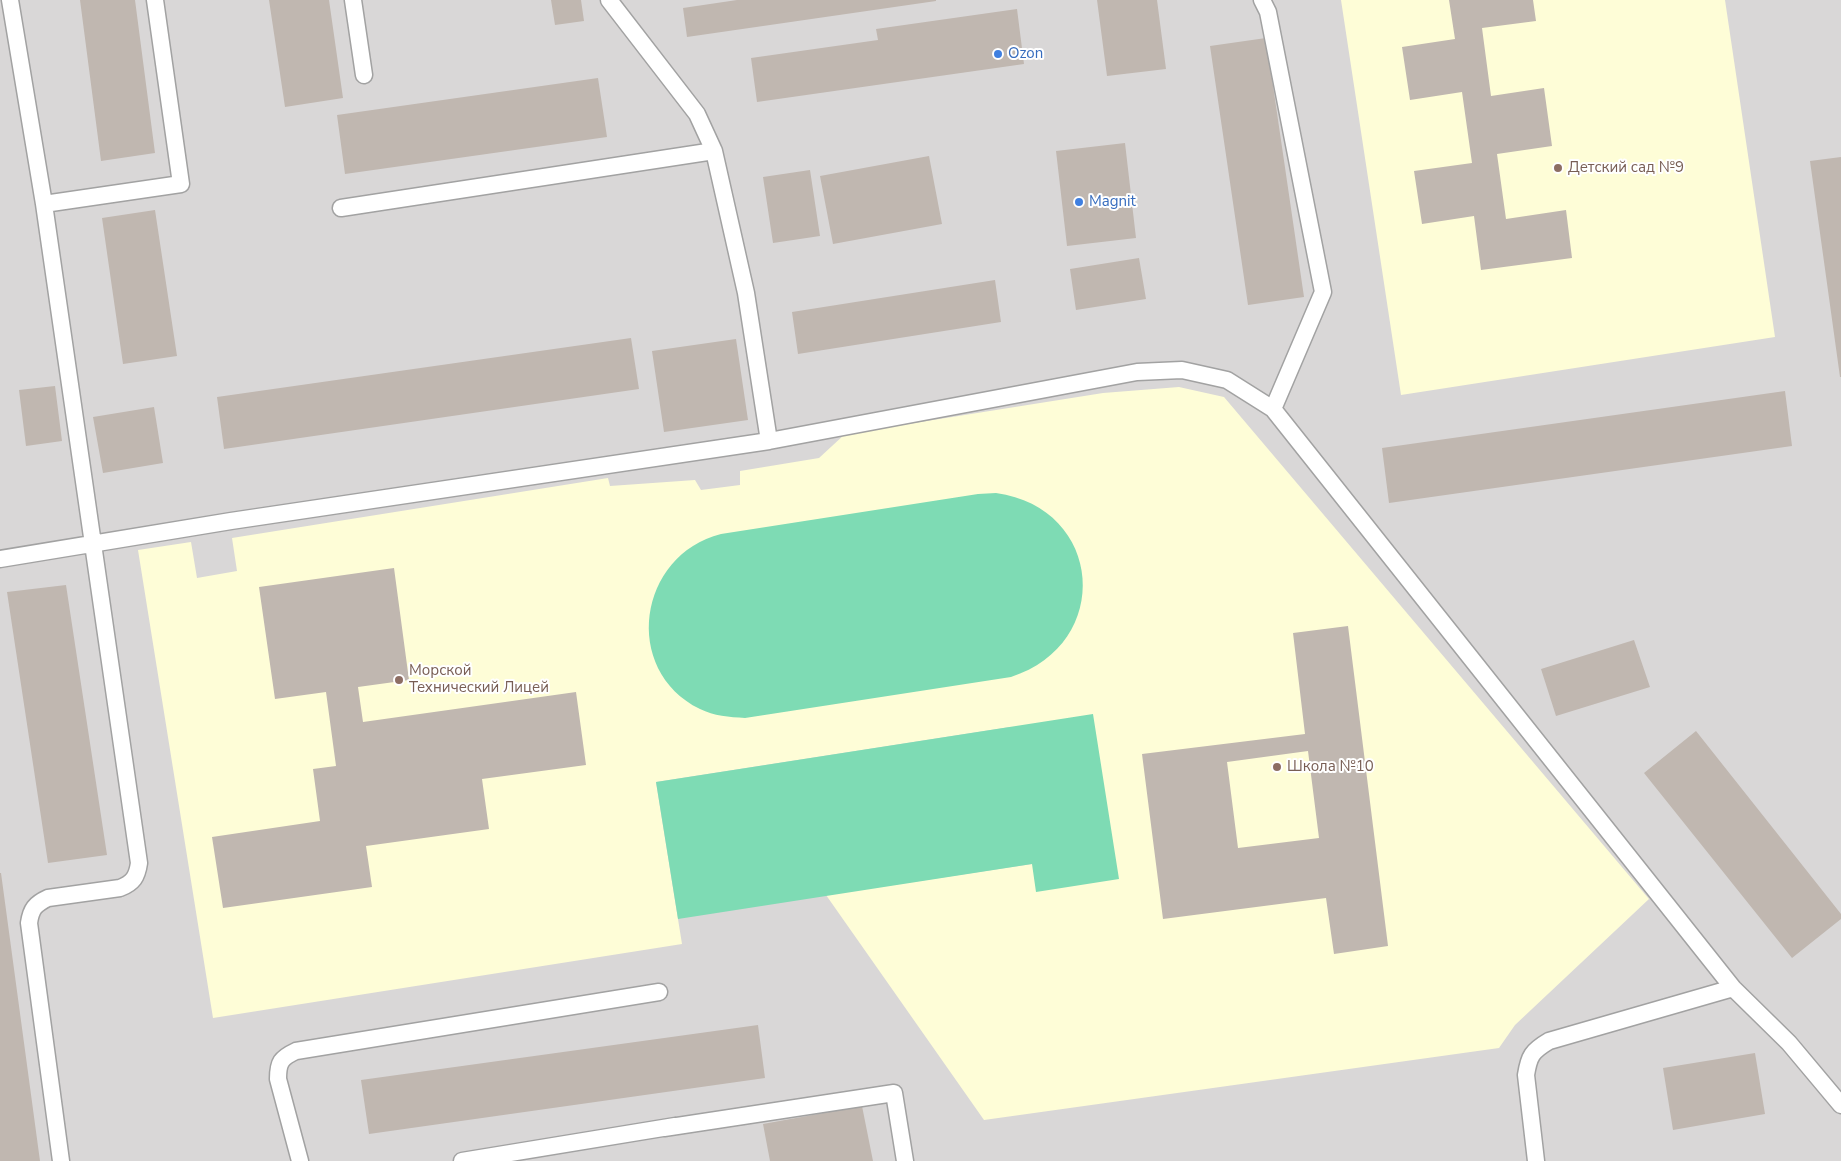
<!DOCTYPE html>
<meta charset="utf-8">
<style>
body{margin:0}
canvas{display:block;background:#ece8e0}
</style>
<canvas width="1841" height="1161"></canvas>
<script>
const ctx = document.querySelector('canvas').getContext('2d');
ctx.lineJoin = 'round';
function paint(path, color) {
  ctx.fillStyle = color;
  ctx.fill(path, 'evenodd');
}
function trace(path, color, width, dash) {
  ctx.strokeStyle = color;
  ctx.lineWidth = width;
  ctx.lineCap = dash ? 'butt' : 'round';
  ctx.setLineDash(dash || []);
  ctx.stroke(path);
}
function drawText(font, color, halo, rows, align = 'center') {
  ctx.font = font + ' "Nunito Sans",sans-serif';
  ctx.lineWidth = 4;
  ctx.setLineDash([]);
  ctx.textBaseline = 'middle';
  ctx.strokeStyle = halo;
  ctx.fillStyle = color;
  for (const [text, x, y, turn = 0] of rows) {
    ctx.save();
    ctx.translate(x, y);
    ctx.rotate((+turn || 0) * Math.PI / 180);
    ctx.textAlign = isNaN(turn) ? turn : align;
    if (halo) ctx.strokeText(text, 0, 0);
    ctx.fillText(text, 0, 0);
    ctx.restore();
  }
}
const residential = new Path2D(`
 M0,0H1841V1161H0Z`);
const education = new Path2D(`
 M1341,0H1725L1775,337L1401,395Z
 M1179,387L1224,397L1649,899L1515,1025L1499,1048L984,1120L826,895L1032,864L1010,727L656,782L682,944L213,1018L138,550L191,542L197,578L237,571L232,538L608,478L610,486L695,480L701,490L740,485V471L819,458L845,434L1103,393Z`);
const pitch = new Path2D(`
 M996,493C1104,508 1114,644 1011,677L745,718C729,717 714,716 700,709C621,670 638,555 721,534L978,494Z
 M1093,714L1119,879L1036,892L1032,864L678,919L656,782Z`);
const building = new Path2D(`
 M80,0H135L155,153L101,161Z
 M269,0H329L343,98L285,107Z
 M551,0H581L584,21L555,25Z
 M737,0H936V1L687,37L683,8Z
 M1097,0H1157L1166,69L1107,76Z
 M1449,0H1533L1536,21L1482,28L1491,96L1544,88L1552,146L1497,154L1506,219L1566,210L1572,258L1481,270L1474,216L1422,224L1414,171L1472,163L1462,92L1410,100L1402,47L1455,39Z
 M1017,9L1024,64L757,102L751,58L878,40L876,29Z
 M1266,38L1304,297L1248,305L1210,46Z
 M598,78L607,137L345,174L337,115Z
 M1125,143L1136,238L1067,246L1056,151Z
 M929,156L942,224L833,244L820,176Z
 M1841,157V377H1840L1810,161Z
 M810,170L820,236L773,243L763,177Z
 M155,210L177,356L123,364L102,218Z
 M1139,258L1146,299L1076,310L1070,269Z
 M995,280L1001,322L798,354L792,312Z
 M631,338L639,389L224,449L217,397Z
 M736,339L748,420L664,432L652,351Z
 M55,386L62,441L26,446L19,390Z
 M1785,391L1792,446L1389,503L1382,448Z
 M154,407L163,463L103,473L93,417Z
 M394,568L409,680L358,687L363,722L576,692L586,765L482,779L489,829L366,846L372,887L223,908L212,837L320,821L313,769L336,766L326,692L275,699L259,587Z
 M66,585L107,855L48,863L7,592Z
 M1348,626L1388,946L1334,954L1326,898L1163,919L1142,754L1305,734L1293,633ZM1308,751L1319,838L1238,848L1227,762Z
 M1634,640L1650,687L1556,716L1541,669Z
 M1696,731L1841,914V919L1792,958L1644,773Z
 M0,873H1L40,1161H0Z
 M758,1025L765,1078L369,1134L361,1080Z
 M1755,1053L1765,1114L1673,1130L1663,1068Z
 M862,1106L873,1161H770L763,1124Z`);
const lane = new Path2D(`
 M10,0L44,204L139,863C137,877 133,883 120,888L48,898C35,904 31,909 29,923L61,1161
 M353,0L364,75
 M609,0L697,114L714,151L746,293L769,441
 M1262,0L1268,12L1323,292L1273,409
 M44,204L181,184L155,0
 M341,208L714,151
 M0,559L231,521L769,441L1137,372L1182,370L1227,380L1273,409L1733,988L1789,1043L1841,1105
 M664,1128L894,1093L905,1161
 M300,1161L278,1079C278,1062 281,1058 296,1051L659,992
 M462,1161L675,1126
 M1536,1161L1526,1075C1529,1056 1532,1051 1549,1041L1733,988`);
const markers = [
 [998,54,5,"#3f7fe0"],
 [1558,168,5,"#8d6e63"],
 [1079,202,5,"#3f7fe0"],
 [399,680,5,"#8d6e63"],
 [1277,767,5,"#8d6e63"]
];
const shopNames = [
 ["Ozon",1008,54],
 ["Magnit",1089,202]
];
const educationNames = [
 ["Детский сад №9",1568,168],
 ["Морской",409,671],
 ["Технический Лицей",409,688],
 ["Школа №10",1287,767]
];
paint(residential, '#d9d7d7');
paint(education, '#fefdd7');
paint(pitch, '#7edbb4');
paint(building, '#c0b7b0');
trace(lane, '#a2a2a2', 19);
trace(lane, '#fff', 16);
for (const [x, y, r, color] of markers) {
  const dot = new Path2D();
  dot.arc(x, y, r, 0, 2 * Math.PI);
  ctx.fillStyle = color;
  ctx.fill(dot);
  trace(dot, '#fff', 2);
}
drawText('15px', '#366cbe', '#fff', shopNames, 'left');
drawText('15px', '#785e54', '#fff', educationNames, 'left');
</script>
